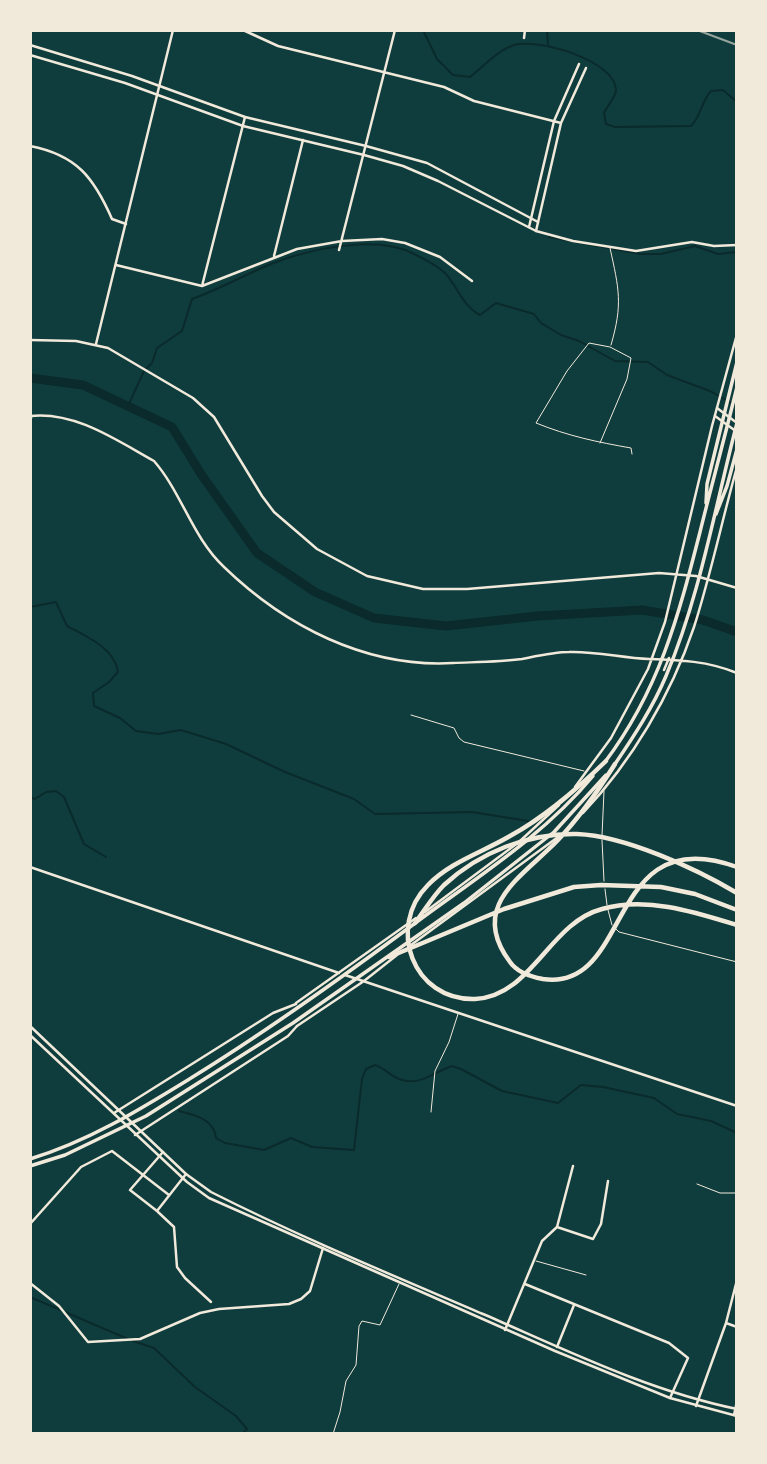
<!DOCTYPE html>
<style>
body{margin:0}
#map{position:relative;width:767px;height:1464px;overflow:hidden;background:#0f3d3e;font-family:"Nunito Sans",sans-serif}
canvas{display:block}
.frame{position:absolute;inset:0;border:32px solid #f1e9da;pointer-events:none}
</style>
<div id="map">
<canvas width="767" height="1464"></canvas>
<div class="frame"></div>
</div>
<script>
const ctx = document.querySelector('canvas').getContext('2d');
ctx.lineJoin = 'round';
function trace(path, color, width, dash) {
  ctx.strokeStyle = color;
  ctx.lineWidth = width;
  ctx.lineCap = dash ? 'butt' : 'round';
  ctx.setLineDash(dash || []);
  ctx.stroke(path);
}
const stream = new Path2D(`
 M423,30L437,59L453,75L470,77C483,67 498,50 514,45C537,38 615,60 616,90C616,97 607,106 604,113L606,124L615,127L691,126C701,116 701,102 711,91L723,90L737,102
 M547,30L548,45
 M549,237L641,254H661L695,246L718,254L737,252
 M128,406L144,371L152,363L157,348L182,331L192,299C220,289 244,275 271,264C309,249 376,234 414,254C423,258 439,267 446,274C458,288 463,306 480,315L496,303L534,314L541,323L561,335L579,341L615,361L648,362L667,375L710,391L737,406
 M30,607L56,602L67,626C87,636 115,649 118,672L109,682L93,693L94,706L120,718L136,731L158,734L181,730L226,744L285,772L354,799L375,814L472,812L528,821
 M30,797L35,799L46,792L56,791L64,797L84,844L106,857
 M179,1111C195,1115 214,1119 216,1138L225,1143L264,1150L291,1138L312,1147L354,1150L362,1079L366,1069L375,1065C384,1068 390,1075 399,1079C420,1087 433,1072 452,1066L461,1069L502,1091L558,1103L581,1085L603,1087L654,1098L677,1114L711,1121L737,1133
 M30,1297L128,1339
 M133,1341L154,1348L195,1387L236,1416L247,1429L242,1434`);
const river = new Path2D(`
 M30,378L83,385L172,427L201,474L257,553L315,592L374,618L446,626L538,616L642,610L703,620L737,632`);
const service = new Path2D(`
 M610,248C619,289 623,304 611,345
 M30,425L32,417
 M600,443L627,379L631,358L610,347L589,343L567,371L536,423C568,436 597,442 631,448L632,454
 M411,715L454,728L459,738L464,742L584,771
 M602,836L604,791
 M602,840L604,881
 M605,889L607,905
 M608,910L612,925
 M615,928L619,932L737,962
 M431,1112L435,1071L449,1042L458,1014
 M697,1184L720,1193H737
 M536,1261L586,1275
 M333,1434L340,1412L346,1381L356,1365L359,1326L362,1321L380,1325L399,1284`);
const minor = new Path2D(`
 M243,30L278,46L444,87L474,101L561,123
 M524,38L525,30
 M586,68L561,123L536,231L573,241L636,251L692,242L714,246L737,245
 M30,146C77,155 94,178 112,219L126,224
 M529,227L554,121L579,64
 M339,250L395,30
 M274,256L303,140
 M116,265L202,286L297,249L342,241L382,239L405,243L440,257L472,281
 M202,286L245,117
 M30,340L76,341L108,348L193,398L214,417L262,496L274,512L317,549L367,576L423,589H467L659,573L696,576L737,588
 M96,344L173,30
 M30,416C75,411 116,440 154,461C182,493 192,537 224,567C285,626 366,668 453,663C476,662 499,662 522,659C537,656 554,652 569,652C596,651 622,658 649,659C680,660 708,661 737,673
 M664,670L669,658
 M575,787L611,738L648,669L665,622L712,426L737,334
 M583,813C632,761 671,695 694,627C711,574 722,520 737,467
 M520,841L559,805
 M30,867L339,973
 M425,912L515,845
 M411,945L558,837
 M345,975L737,1106
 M296,1003L416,918
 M297,1026L364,981L397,955
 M163,1152L130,1190L157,1211L186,1174
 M158,1212L174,1227L177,1267L185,1278L211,1302
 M30,1224L81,1167L112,1151L169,1195
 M557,1227L593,1239L601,1224L608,1181
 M30,1283L59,1306L88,1342L140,1339L200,1313L219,1309L289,1304L301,1299L310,1291L323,1248
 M525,1284L669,1343L688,1358L670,1398
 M726,1323L737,1327
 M505,1330L542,1241L557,1227L573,1166
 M557,1347L574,1305
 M696,1406L726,1323L737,1280
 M734,1415L737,1401`);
const tertiary = new Path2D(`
 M30,45L132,76L245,117L366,146L427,163L538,222
 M30,55L125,83L243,126L364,155L403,166L438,181L536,231
 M717,408L737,423
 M715,416L737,432
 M30,1026L186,1174L211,1192C300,1237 392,1275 483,1314C566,1350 649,1391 737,1409
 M30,1035L187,1182L209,1198L555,1351L670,1398L737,1416
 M114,1113L273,1013L296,1004
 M135,1135L288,1036L297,1026`);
const trunk = new Path2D(`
 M706,503L707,484L737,362
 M716,514L727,486L737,449
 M605,762C659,690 678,618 700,532C712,484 725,436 737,387
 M615,764C634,736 653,707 666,676C700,596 715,507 737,423
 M30,1159C89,1141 139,1110 191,1078C269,1030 344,976 418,921C479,876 544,835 593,776
 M30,1166L65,1155L146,1116L293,1023L464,903L554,832L606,775`);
const motorway = new Path2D(`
 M606,761C576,790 546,816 510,836C483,852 450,862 428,885C386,927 413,1001 475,999C532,996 549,923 602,909C646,896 695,912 737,925
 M615,764C598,791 579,818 557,841C522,877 468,906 510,962C517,972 532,977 543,979C634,992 604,819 737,867
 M415,923C424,911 433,896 444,885C480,852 528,833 577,834C625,836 695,868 737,893
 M389,957L504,909L574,887L601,885L661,887L695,894L737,910`);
const rail = new Path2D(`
 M697,30L737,45`);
trace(stream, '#0a2a2b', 2);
trace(river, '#0a2a2b', 9);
trace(service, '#f1e9da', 1);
trace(minor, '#f1e9da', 2.5);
trace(tertiary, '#f1e9da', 2.5);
trace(trunk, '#f1e9da', 3.5);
trace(motorway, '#f1e9da', 4.5);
trace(rail, '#97a49c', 2);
</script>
